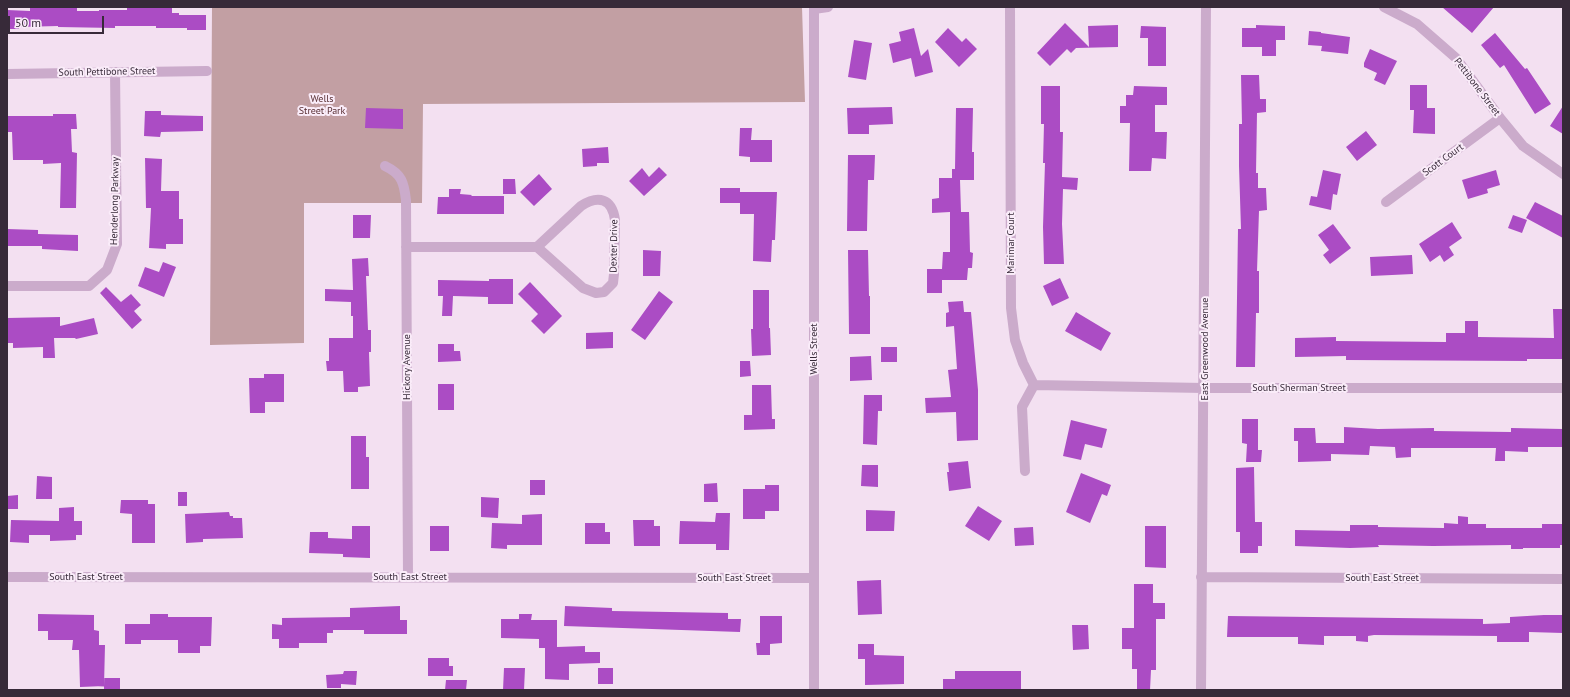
<!DOCTYPE html>
<style>
body{margin:0}
#map{position:relative;width:1570px;height:697px;overflow:hidden;background:#f3e0f1;font-family:"PT Sans",sans-serif}
canvas{display:block}
.frame{position:absolute;inset:0;border:8px solid #372a39;pointer-events:none}
.scale{position:absolute;left:8px;top:16px;width:96px;height:18px;box-sizing:border-box;border:2px solid #372a39;border-top:0;padding-left:5px;font-size:12px;line-height:14px;white-space:nowrap;color:#372a39;-webkit-text-stroke:3px #faecf9;paint-order:stroke}
</style>
<div id="map">
<canvas width="1570" height="697"></canvas>
<div class="frame"></div>
<div class="scale">50 m</div>
</div>
<script>
const ctx = document.querySelector('canvas').getContext('2d');
ctx.lineJoin = 'round';
function paint(path, color) {
  ctx.fillStyle = color;
  ctx.fill(path, 'evenodd');
}
function trace(path, color, width, dash) {
  ctx.strokeStyle = color;
  ctx.lineWidth = width;
  ctx.lineCap = dash ? 'butt' : 'round';
  ctx.setLineDash(dash || []);
  ctx.stroke(path);
}
function drawText(font, color, halo, rows, align = 'center') {
  ctx.font = font + ' "PT Sans",sans-serif';
  ctx.lineWidth = 4;
  ctx.setLineDash([]);
  ctx.textBaseline = 'middle';
  ctx.strokeStyle = halo;
  ctx.fillStyle = color;
  for (const [text, x, y, turn = 0] of rows) {
    ctx.save();
    ctx.translate(x, y);
    ctx.rotate((+turn || 0) * Math.PI / 180);
    ctx.textAlign = isNaN(turn) ? turn : align;
    if (halo) ctx.strokeText(text, 0, 0);
    ctx.fillText(text, 0, 0);
    ctx.restore();
  }
}
const green = new Path2D(`
 M212,7H802L805,102L423,104L422,203H304V343L210,345Z`);
const building = new Path2D(`
 M30,7H77V11H99V10H127V7H172V13H179V15H206V30H187V28H156V26H115V28L58,27V26L19,27V29H8L7,10L30,11Z
 M1442,7H1494L1472,33Z
 M1065,23L1089,47L1088,26L1118,25V47L1076,48L1071,53L1067,49L1050,66L1037,53Z
 M1256,25L1285,26V40H1276V56H1262V47H1242V28H1256Z
 M1141,26L1166,27V66H1148V38H1140Z
 M914,28L921,56L928,49L933,72L915,77L911,58L893,63L889,44L901,41L899,32Z
 M948,28L962,42L966,38L977,49L959,67L935,42Z
 M1309,31L1321,32V33L1350,37L1348,54L1321,51L1322,46L1308,45Z
 M1495,33L1525,69L1527,68L1551,104L1535,114L1504,65L1500,68L1481,45Z
 M854,40L872,43L866,80L848,77Z
 M1370,49L1397,61L1385,85L1374,80L1377,73L1364,67V63Z
 M1241,75H1259L1260,99H1266V112L1257,113L1256,173H1258V188H1266L1267,210L1259,211L1257,271H1259V313H1256L1255,367H1236L1238,229H1241L1239,166V124H1242Z
 M1410,85H1427V108H1435V134L1413,133L1414,110H1410Z
 M1041,86H1060V132H1063L1062,177L1078,178L1077,190L1063,189L1062,224L1064,264H1044L1043,227L1045,163H1043L1044,124H1041Z
 M1134,86L1167,87V105H1155V132H1167L1166,159L1152,158L1151,171H1129L1130,123H1120V106H1126V95H1133Z
 M1563,106V134L1550,126Z
 M892,107L893,124L869,125V134H848L847,108Z
 M366,108L403,109V129L365,128Z
 M956,108H973L972,152H974V180H960L961,212H969L970,252L973,253L972,268H968L967,280H942V293H927V269H942L943,252H950V212L932,213V199L939,198V178H952V169H955Z
 M145,111H161V115L203,116V131L161,132L160,137L144,136Z
 M53,114H76L77,129H71L72,152L77,153L76,208H60L61,163L43,164V160H13L12,132H7V116H53Z
 M740,128H752L751,140H772V162H750V157L739,156Z
 M1366,131L1377,145L1357,161L1346,147Z
 M608,147L609,163H597V166L583,167L582,149Z
 M848,155H875L874,180H868L867,231H847Z
 M145,158L162,159L161,191H179V219H183V244H166V249L149,248L151,208H146Z
 M659,167L667,175L644,196L629,181L642,168L649,177Z
 M1323,170L1341,174L1337,195L1333,194L1331,210L1309,205L1311,196L1317,197Z
 M1496,170L1500,185L1487,189L1488,193L1468,199L1462,180Z
 M539,174L552,189L534,206L520,192Z
 M503,179H515L516,194H503Z
 M720,188H740V192H777L775,240H772L771,262L753,261L754,214H740V203H720Z
 M449,189H461L460,194L472,195L471,196H504V214H437L438,197H449Z
 M1535,202L1563,216V238L1526,218Z
 M353,215H371L370,238H353Z
 M1513,215L1527,220L1522,233L1508,228Z
 M1452,222L1462,238L1449,247L1454,255L1444,262L1440,255L1430,262L1419,244Z
 M1333,224L1351,248L1330,264L1323,255L1329,250L1318,235Z
 M7,229L38,230V234L78,235V251L42,249V246H7Z
 M643,250L661,251L660,276H643Z
 M848,250H868L869,296H870V334H849Z
 M1412,255L1413,274L1371,276L1370,257Z
 M368,258L369,276H366L368,330H371V352H369L370,386L358,387V392H344L343,371H327L326,361H329V338H353V316H351V302L325,301V289L353,290L352,259Z
 M163,262L176,267L164,297L138,286L145,267L159,272Z
 M1060,278L1069,298L1052,306L1043,286Z
 M489,279H513V304H488V297L453,296L452,316H442L443,296H438V280L489,281Z
 M530,282L562,316L544,334L531,321L538,314L518,294Z
 M106,287L121,302L131,294L141,305L134,311L142,320L132,329L100,293Z
 M753,290H769V328H770L771,355L752,356L751,329H753Z
 M659,291L673,302L645,340L631,330Z
 M963,301L964,312H971L978,390V440L957,441L956,412L926,413L925,398L951,397L948,370L957,369L954,326L946,327V313L949,312L948,302Z
 M1553,309H1563V359H1527V361L1346,360V356L1295,357V338L1336,337V341L1446,342V333H1465V321H1478V337L1554,338Z
 M1076,312L1111,333L1101,351L1065,331Z
 M60,317V326L94,318L98,334L76,339L75,338H54L55,358H43V347L13,348V343H7V318Z
 M613,332V348L586,349V333Z
 M438,344H454V351H460L461,361L438,362Z
 M881,347H897V362H881Z
 M871,356L872,380L850,381V357Z
 M740,361H750L751,376L740,377Z
 M264,374H284V402H265V413H250L249,378H264Z
 M438,384H454V410H438Z
 M752,385H771L772,419H775V429L744,430V415H752Z
 M864,395H882V411H878L877,445L863,444Z
 M1242,419H1258V450H1262L1261,462H1246L1247,444L1242,443Z
 M1071,420L1107,429L1102,448L1085,444L1081,460L1063,456Z
 M1344,427L1378,429L1434,428V431L1511,432V428L1563,429V447H1528V452L1505,451V461H1495L1496,448H1411V457L1396,458L1395,447L1370,446L1369,455L1331,454V461L1298,462V441H1294V428H1315L1316,443H1344Z
 M351,436H366V457H369V489H351Z
 M968,461L971,488L949,491L947,472H949L948,463Z
 M862,465H878V487L861,486Z
 M1254,467L1255,522H1262V546H1258V553H1240V532H1236V468Z
 M1081,473L1111,485L1107,496L1102,494L1090,523L1066,512Z
 M37,476L52,477V499H36Z
 M530,480H545V495H530Z
 M717,483L718,502H704V484Z
 M765,485H779V511H765V519H743V489H765Z
 M178,492H187V506H178Z
 M18,495V509H7V496Z
 M481,497L499,498L498,518L481,517Z
 M121,500H148V504H155V543H132V514L120,513Z
 M978,506L1002,521L989,541L965,526Z
 M74,507V521H82V535H76V540L50,541V535H29V543L10,542L11,520L59,521V508Z
 M866,510L895,511L894,531H866Z
 M229,512L230,516H233V518H242L243,538L203,539V542L186,543L185,514Z
 M716,513H730L729,550H716V544H679L680,521L715,522Z
 M542,514V545H507V549L491,548L492,523L522,524V515Z
 M1458,516L1468,517V524H1486V528H1542V524H1563V545H1560V548H1523V549H1511V545L1433,546L1378,545L1379,547L1350,548L1295,546V530L1350,531V525H1378V527L1444,528V523L1458,524Z
 M633,520H654V526H660V546H634Z
 M585,523H605V532H610V544H585Z
 M352,526H370V558L343,557V554L309,553L310,532H328V538L352,539Z
 M430,526H449V551H430Z
 M1145,526H1166V568L1145,567Z
 M1033,527L1034,545L1015,546L1014,528Z
 M881,580L882,614L858,615L857,581Z
 M1134,584H1153V603H1165V619H1156V670H1151L1150,690H1137V669H1132V649H1122V628H1134Z
 M400,606V620H407V634H364V630H333V633H327V643H299V648H279V639H272V624L282,625V618L350,617V608Z
 M565,606L612,608V611L728,613V619H741L740,632L564,626Z
 M38,614L94,615V630L99,631V645H105L104,686L80,687L79,650H72L73,640H48V631H38Z
 M150,614H168V617H212L211,646H200V653H178V640H141V644H125V624H150Z
 M519,614H532L531,620H557V647L585,646V652H600V663L569,664V680L545,679V648H539V639L501,638V619H519Z
 M1544,615H1563V633L1529,632V642H1497V636L1374,635L1368,636V642L1356,641V636H1324V645L1298,644V637H1227L1228,616L1483,619V624L1510,623V617Z
 M760,616H782V643L770,644V655H757L756,643H760Z
 M1072,625H1088L1089,649L1073,650Z
 M858,644H874V655L904,656V684L865,685V659H858Z
 M428,658H449V666H453V676H428Z
 M504,668H525L524,690H503Z
 M598,668H613V684H598Z
 M344,671H357L356,685L341,684V688H327L326,675L343,674Z
 M955,671H1021V690H943V679H955Z
 M104,678H120V690H104Z
 M446,680H467L466,690H445Z`);
const street = new Path2D(`
 M1010,7L1011,308L1015,340L1023,363L1034,385
 M1384,7L1417,24L1456,58L1500,118L1523,146L1563,174
 M814,9L828,7
 M7,74L207,71
 M385,166C402,174 404,183 406,200L408,577
 M1386,202L1500,118
 M406,247H537L583,288L596,293L604,292L613,283L614,274L615,220C612,198 598,195 581,206L537,247
 M7,286H89L107,270L117,244L115,72
 M1034,385L1204,388H1563
 M1025,471L1022,407L1034,385
 M7,577L814,578
 M1201,577L1563,579
 M814,690V7
 M1201,690L1206,7`);
const streetNames = [
 ["South Pettibone Street",107,72,-1],
 ["Pettibone Street",1477,87,53],
 ["Scott Court",1443,160,-36],
 ["Henderlong Parkway",115,201,-89],
 ["Marimar Court",1011,243,-90],
 ["Dexter Drive",614,246,-89],
 ["Wells Street",814,349,-90],
 ["East Greenwood Avenue",1205,349,-90],
 ["Hickory Avenue",407,367,-90],
 ["South Sherman Street",1299,388],
 ["South East Street",86,577],
 ["South East Street",410,577],
 ["South East Street",734,578],
 ["South East Street",1382,578]
];
const parkNames = [
 ["Wells",322,99],
 ["Street Park",322,111]
];
paint(green, '#c29fa3');
paint(building, '#ab4cc4');
trace(street, '#cbabcb', 10);
drawText('10px', '#372a39', '#faecf9', streetNames);
drawText('10px', '#572e32', '#faecf9', parkNames);
</script>
